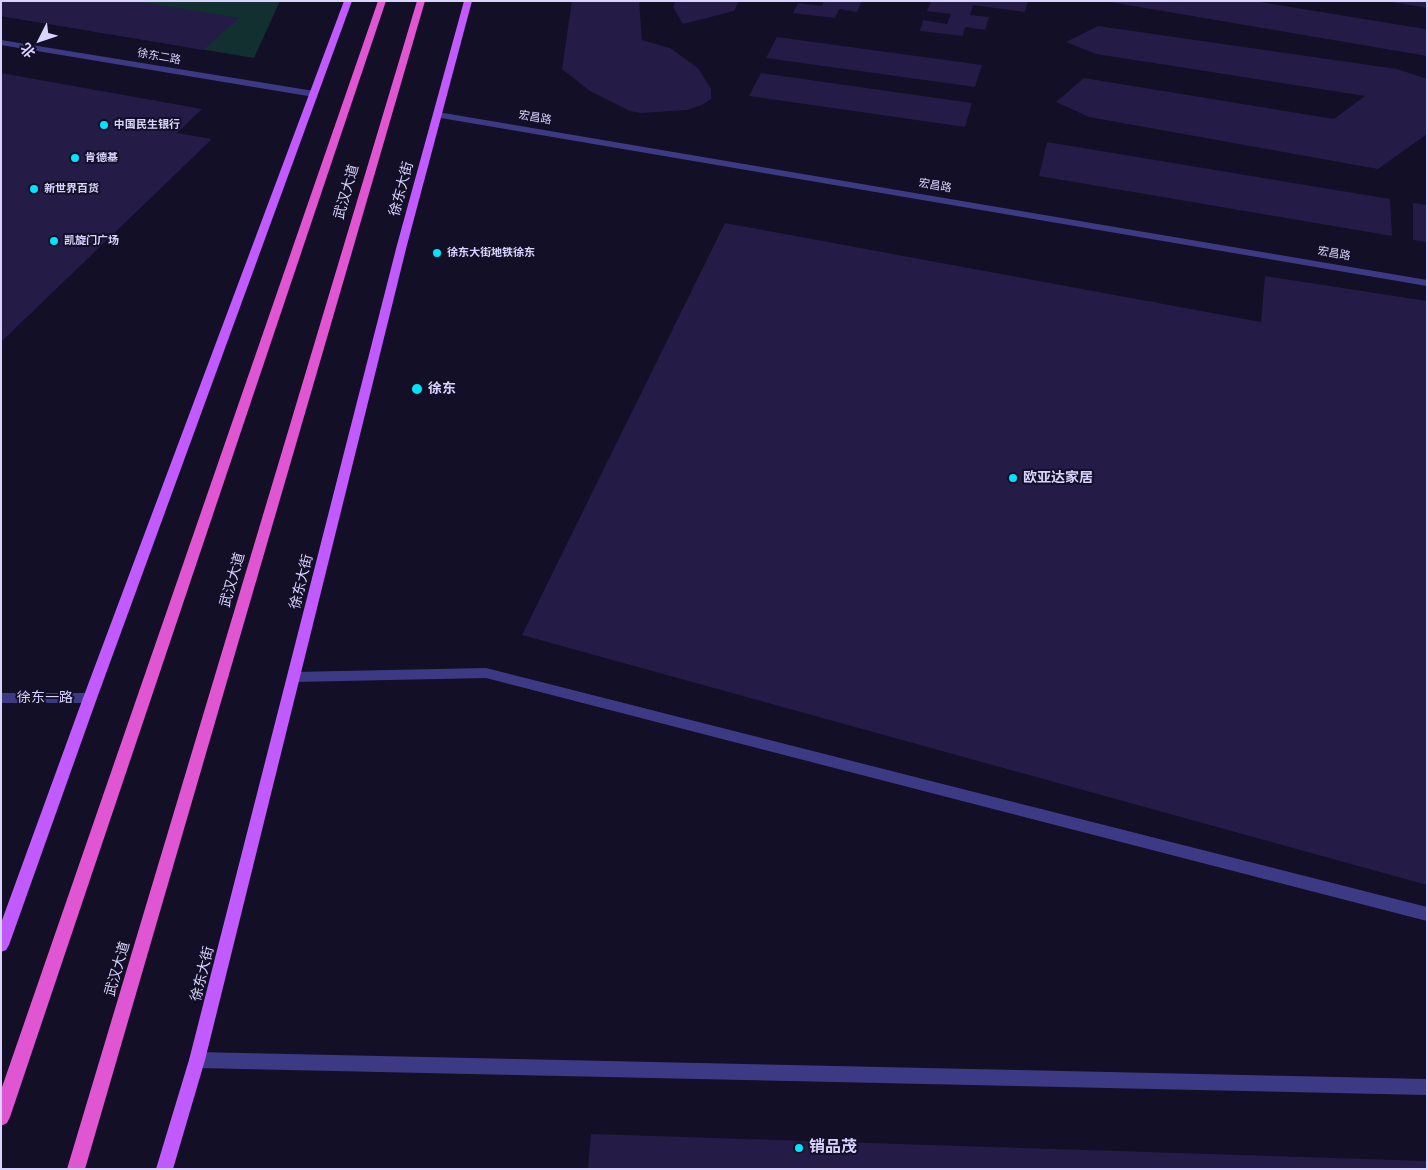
<!DOCTYPE html>
<meta charset="utf-8">
<style>
body{margin:0}
#map{position:relative;width:1428px;height:1170px;overflow:hidden;background:#130f26;font-family:Signika,"Noto Sans SC",sans-serif}
canvas{display:block}
.frame{position:absolute;inset:0;border:2px solid #d9d4ff;pointer-events:none}
.north{position:absolute;left:15px;top:15px;width:50px;height:50px;-webkit-text-stroke:4px #130f26;paint-order:stroke;rotate:229deg;font-size:14px;font-weight:700;line-height:20px;text-align:center;color:#d9d4ff}
.north::after{content:'';display:block;margin:auto;width:18px;height:22px;background:#d9d4ff;clip-path:polygon(50% 0,100% 100%,50% 72%,0 100%)}
</style>
<div id="map">
<canvas width="1428" height="1170"></canvas>
<div class="frame"></div>
<div class="north">北</div>
</div>
<script>
const ctx = document.querySelector('canvas').getContext('2d');
ctx.lineJoin = 'round';
function paint(path, color) {
  ctx.fillStyle = color;
  ctx.fill(path, 'evenodd');
}
function trace(path, color, width, dash) {
  ctx.strokeStyle = color;
  ctx.lineWidth = width;
  ctx.lineCap = dash ? 'butt' : 'round';
  ctx.setLineDash(dash || []);
  ctx.stroke(path);
}
function drawText(font, color, halo, rows, align = 'center') {
  ctx.font = font + ' Signika,"Noto Sans SC",sans-serif';
  ctx.lineWidth = 4;
  ctx.setLineDash([]);
  ctx.textBaseline = 'middle';
  ctx.strokeStyle = halo;
  ctx.fillStyle = color;
  for (const [text, x, y, turn = 0] of rows) {
    ctx.save();
    ctx.translate(x, y);
    ctx.rotate((+turn || 0) * Math.PI / 180);
    ctx.textAlign = isNaN(turn) ? turn : align;
    if (halo) ctx.strokeText(text, 0, 0);
    ctx.fillText(text, 0, 0);
    ctx.restore();
  }
}
const green = new Path2D(`
 M1,1H280L254,58L1,16Z`);
const building = new Path2D(`
 M1,1H135L239,18L203,50L1,16Z
 M572,1H639L642,40L670,48L698,68L711,89V99L702,105L687,110L641,113L630,111L590,91L562,69Z
 M676,1H739L734,11L683,24L673,7Z
 M824,1H862L857,12L839,9L835,18L793,13L798,3L822,6Z
 M931,1H1028L1025,12L973,5L970,15L989,17L985,30L965,27L963,36L920,31L923,20L947,24L951,14L927,11Z
 M1104,1H1254L1425,29L1427,30V56Z
 M1392,1H1427V8L1392,2Z
 M1098,26L1397,69L1427,79V134L1378,169L1089,117L1056,102L1084,78L1334,119L1365,96L1096,54L1066,42Z
 M777,37L982,65L975,87L766,58Z
 M1,73L202,109L177,133L212,139L1,342Z
 M761,73L972,103L965,127L749,96Z
 M1047,142L1390,199L1392,236L1039,176Z
 M1413,203L1427,205V242L1413,240Z
 M725,223L1261,322L1265,276L1427,301V885L522,635Z
 M591,1134L1427,1161V1169H588Z`);
const minor = new Path2D(`
 M438,112L1427,280V286L435,117V113Z
 M486,668L1427,907V921L486,678L294,682L289,681L287,677L289,673L294,672Z
 M197,1052L1427,1079V1095L197,1068L191,1066L189,1060L191,1054Z`);
const tertiary = new Path2D(`
 M1,40L314,91L318,94L314,97L1,45Z
 M1,693H90L95,694L97,698L95,702L90,703H1Z`);
const primary = new Path2D(`
 M344,1H352L97,698L9,945L6,950L1,952V923L83,698Z
 M464,1H472L407,245L205,1060L173,1169H156L189,1060L397,245Z`);
const trunk = new Path2D(`
 M378,1H386L10,1117L7,1123L1,1126V1090Z
 M417,1H425L85,1169H67Z`);
const markers = [
 [104,125,5,"#00e5ff"],
 [75,158,5,"#00e5ff"],
 [34,189,5,"#00e5ff"],
 [54,241,5,"#00e5ff"],
 [437,253,5,"#00e5ff"],
 [417,389,6,"#00e5ff"],
 [1013,478,5,"#00e5ff"],
 [799,1148,5,"#00e5ff"]
];
const farStreetnames = [
 ["徐东二路",159,57,10],
 ["宏昌路",535,118,10],
 ["宏昌路",935,186,10],
 ["宏昌路",1334,254,10]
];
const farPoinames = [
 ["中国民生银行",114,125],
 ["肯德基",85,158],
 ["新世界百货",44,189],
 ["凯旋门广场",64,241],
 ["徐东大街地铁徐东",447,253]
];
const streetNames = [
 ["徐东大街",402,189,-75],
 ["武汉大道",347,192,-74],
 ["武汉大道",233,580,-74],
 ["徐东大街",302,582,-76],
 ["徐东一路",45,698],
 ["武汉大道",118,969,-74],
 ["徐东大街",203,974,-76]
];
const poiNames = [
 ["徐东",428,389],
 ["欧亚达家居",1023,478]
];
const nearPoinames = [
 ["销品茂",809,1148]
];
paint(green, '#12302f');
paint(building, '#241b47');
paint(minor, '#3d3a85');
paint(tertiary, '#3d3a85');
paint(primary, '#c25bff');
paint(trunk, '#e055d1');
for (const [x, y, r, color] of markers) {
  const dot = new Path2D();
  dot.arc(x, y, r, 0, 2 * Math.PI);
  ctx.fillStyle = color;
  ctx.fill(dot);
  trace(dot, '#130f26', 2);
}
drawText('11px', '#d9d4ff', '#130f26', farStreetnames);
drawText('bold 11px', '#d9d4ff', '#130f26', farPoinames, 'left');
drawText('14px', '#d9d4ff', '#130f26', streetNames);
drawText('bold 14px', '#d9d4ff', '#130f26', poiNames, 'left');
drawText('bold 16px', '#d9d4ff', '#130f26', nearPoinames, 'left');
</script>
